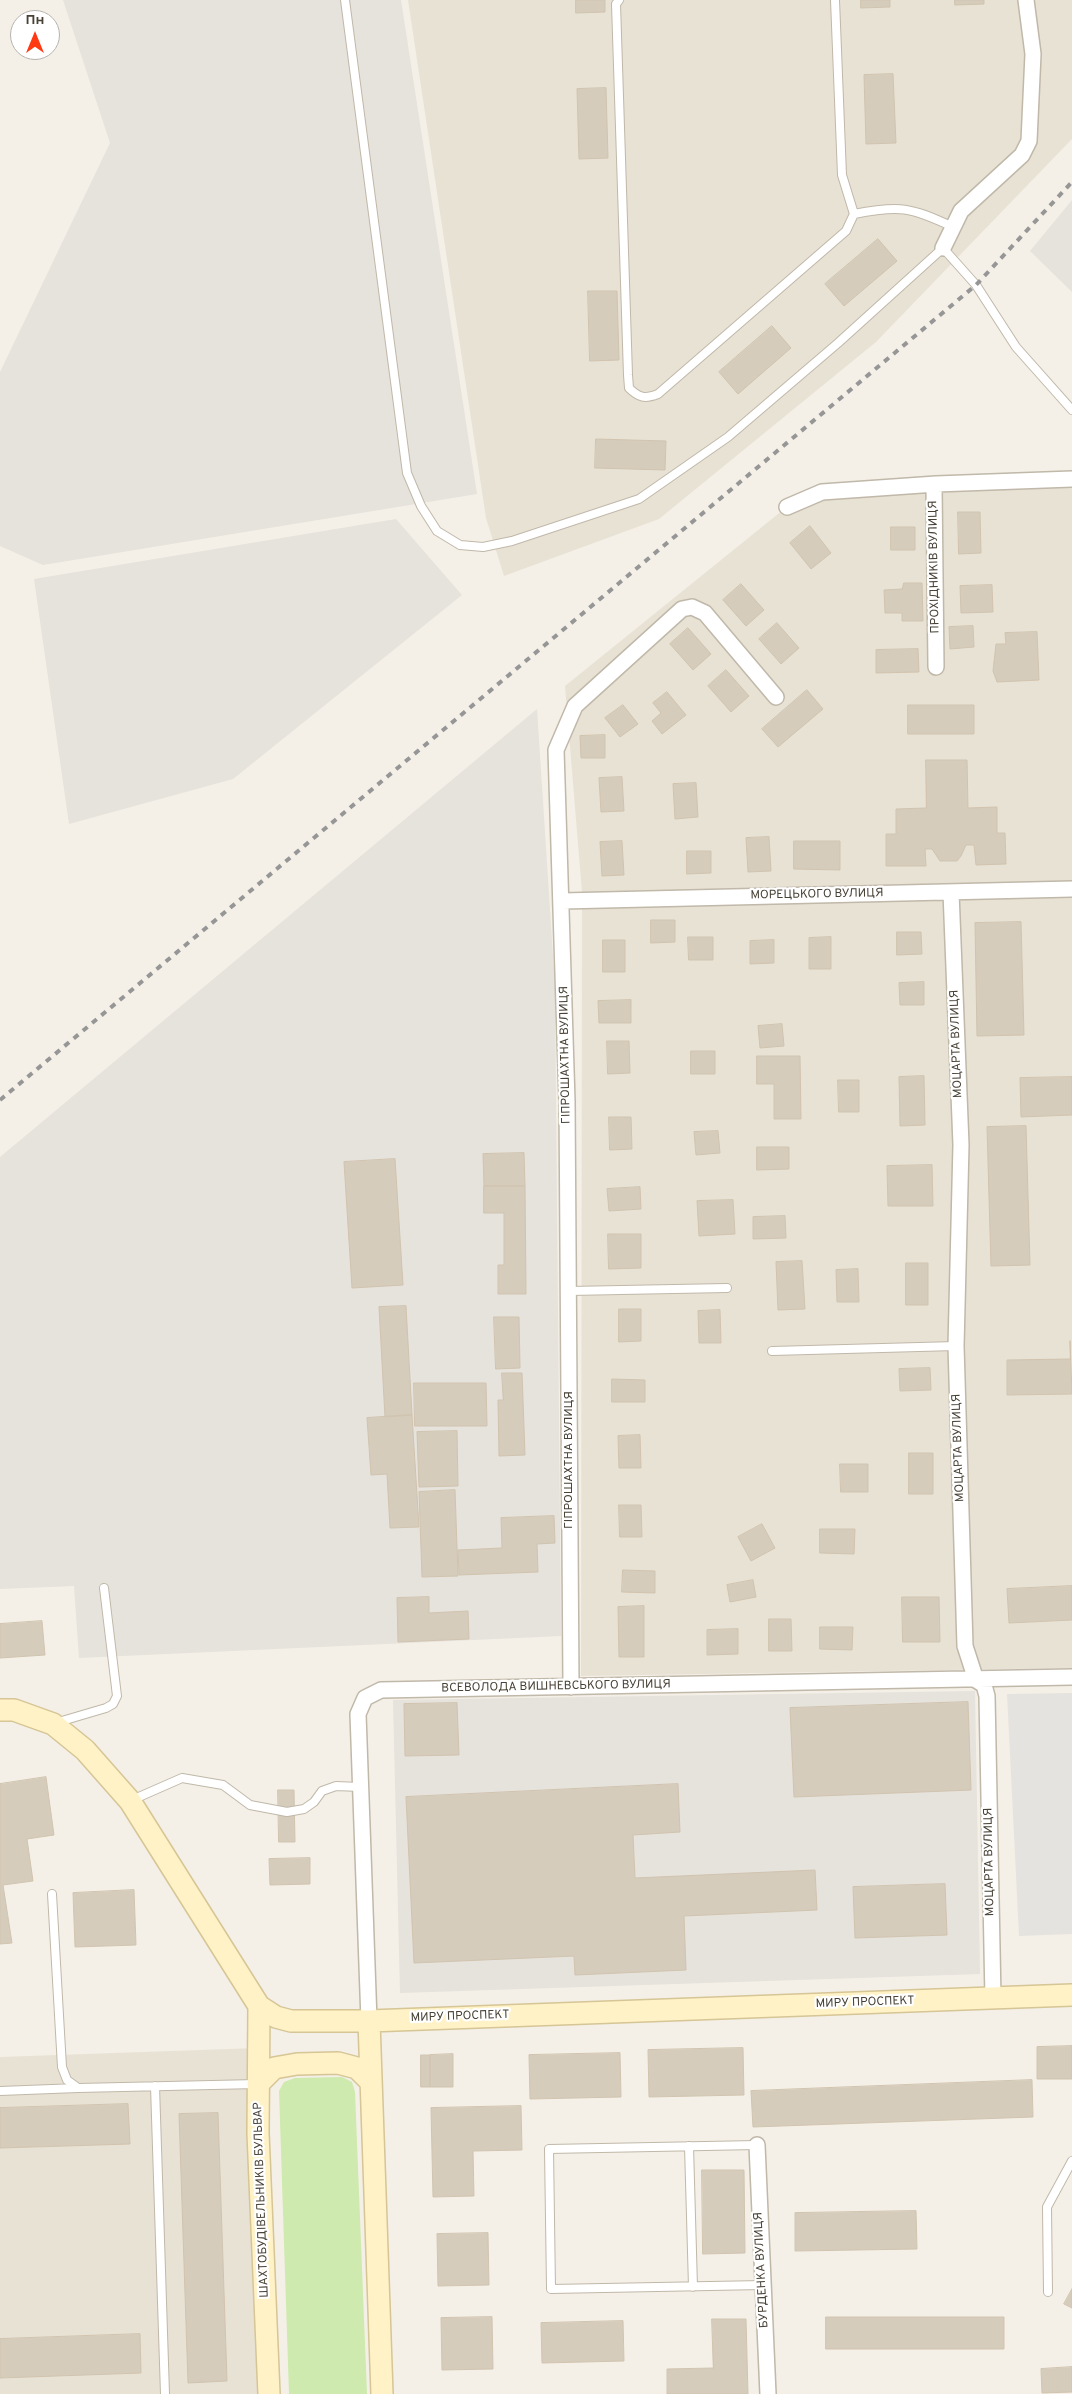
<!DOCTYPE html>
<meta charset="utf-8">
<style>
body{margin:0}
#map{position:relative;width:1072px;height:2394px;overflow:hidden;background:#f4f0e7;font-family:Overpass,sans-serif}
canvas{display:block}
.north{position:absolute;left:10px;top:10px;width:50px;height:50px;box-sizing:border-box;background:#fff;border:1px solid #b5b3af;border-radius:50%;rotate:0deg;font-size:14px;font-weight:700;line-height:20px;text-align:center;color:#474136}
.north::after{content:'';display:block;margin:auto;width:18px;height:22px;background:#ff3a13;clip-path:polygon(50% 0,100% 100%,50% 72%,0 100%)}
</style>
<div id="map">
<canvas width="1072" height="2394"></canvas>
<div class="north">Пн</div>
</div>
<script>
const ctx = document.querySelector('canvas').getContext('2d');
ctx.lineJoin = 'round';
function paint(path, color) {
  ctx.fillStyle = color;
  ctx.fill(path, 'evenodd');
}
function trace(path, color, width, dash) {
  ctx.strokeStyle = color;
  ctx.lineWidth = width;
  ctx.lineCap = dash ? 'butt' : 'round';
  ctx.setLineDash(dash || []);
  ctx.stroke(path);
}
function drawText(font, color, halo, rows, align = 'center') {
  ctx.font = font + ' Overpass,sans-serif';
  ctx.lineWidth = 4.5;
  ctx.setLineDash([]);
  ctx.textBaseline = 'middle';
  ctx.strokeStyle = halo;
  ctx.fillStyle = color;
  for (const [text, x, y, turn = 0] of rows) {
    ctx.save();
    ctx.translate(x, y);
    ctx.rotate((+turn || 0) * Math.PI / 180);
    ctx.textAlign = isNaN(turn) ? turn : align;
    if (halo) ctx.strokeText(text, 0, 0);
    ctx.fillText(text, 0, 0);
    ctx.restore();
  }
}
const residential = new Path2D(`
 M408,0H1072V139L876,342L659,519L504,576L486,518Z
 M1072,483V1668L581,1676L582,892L565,686L804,493Z
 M257,2048L266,2394H0V2057Z`);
const industrial = new Path2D(`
 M63,0H401L477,494L43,565L0,546V372L110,143Z
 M1072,200V292L1030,251Z
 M396,519L462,595L233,779L69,824L34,579Z
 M537,709L555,987L561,1636L79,1658L74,1586L0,1589V1157Z
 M975,1691L980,1974L400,1993L393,1700Z`);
const green = new Path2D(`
 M342,2077L352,2082L355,2092L367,2394H289L279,2091L284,2082L295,2078Z`);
const parking = new Path2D(`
 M1072,1693V1934L1019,1936L1007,1694Z`);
const building = new Path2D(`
 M576,0H605V12L576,13Z
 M861,0H890V7L861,8Z
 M955,0H984V4L955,5Z
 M893,74L896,143L866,144L864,75Z
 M606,88L608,158L579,159L577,89Z
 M878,239L897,261L844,306L825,284Z
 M588,291H617L619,360L590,361Z
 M772,326L791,348L738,394L719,372Z
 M596,439L666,441L665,470L595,468Z
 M958,512H980L981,553L959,554Z
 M810,526L831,553L811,569L790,543Z
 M891,527H915V550H891Z
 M904,583H922L923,621H902V613H885L884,590L902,589Z
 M741,584L764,610L746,626L723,600Z
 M992,585L993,612L961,613L960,586Z
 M777,623L799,648L781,664L759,639Z
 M973,626L974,647L950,649L949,627Z
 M688,628L711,654L693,670L670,644Z
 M1037,632L1039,680L997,682L993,671L996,644H1006L1005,633Z
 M918,649L919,672L876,673V650Z
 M726,670L749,696L731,712L708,686Z
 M807,690L823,709L778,747L762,729Z
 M667,692L686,715L662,734L652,721L661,713L653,703Z
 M623,705L638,724L620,737L605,718Z
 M908,705H974V734H908Z
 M605,735V758H581L580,736Z
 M926,760H967L968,808L997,807V833H1005L1006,864L976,865L974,845H966L961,856L957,861H940L932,849H925L926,866H886V834H896V809L926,808Z
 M622,777L624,811L601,812L599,778Z
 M696,783L698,817L675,819L673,784Z
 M769,837L771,871L748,872L746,838Z
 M622,841L624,875L602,876L600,842Z
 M794,841H840V870L794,869Z
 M687,851H711V873L687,874Z
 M651,920H675V942L651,943Z
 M1021,922L1024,1035L977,1036L975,923Z
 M897,932H921L922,954L897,955Z
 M688,937H713V960H689Z
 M831,937V969H809V938Z
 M603,940H625V972H603Z
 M774,940V963L750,964V941Z
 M924,982V1005H900L899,983Z
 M631,1000V1023H599L598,1001Z
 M782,1024L784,1046L760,1048L758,1026Z
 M607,1041H629L630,1073L608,1074Z
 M691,1051H715V1074H691Z
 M757,1056H800L801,1119H774V1084H757Z
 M924,1076L925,1125L900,1126L899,1077Z
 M1072,1077V1115L1021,1117L1020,1078Z
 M838,1080H859V1112H839Z
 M609,1117H631L632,1149L610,1150Z
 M1026,1126L1030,1265L991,1266L987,1127Z
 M718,1131L720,1153L696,1155L694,1132Z
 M757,1147H789V1169L757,1170Z
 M524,1153L525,1186H484L483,1154Z
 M395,1159L403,1285L352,1288L344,1162Z
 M932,1165L933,1206H888L887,1166Z
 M484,1186H525L526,1294H498V1265H504V1213H484Z
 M640,1187L641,1209L609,1211L607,1189Z
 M733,1200L735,1234L699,1236L697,1201Z
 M785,1216L786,1238L753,1239V1217Z
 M608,1234H641V1268L609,1269Z
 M802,1261L805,1309L778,1310L776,1262Z
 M906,1263H928V1305H906Z
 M858,1269L859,1302H837L836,1270Z
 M406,1306L412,1415L385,1417L379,1307Z
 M619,1309H641V1341L619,1342Z
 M720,1310L721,1343H699L698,1311Z
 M494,1317H519L520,1368L496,1369Z
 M1070,1341L1072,1394L1007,1395V1360L1070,1359Z
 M930,1368L931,1390L900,1391L899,1369Z
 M502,1373H522L525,1455L499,1456L498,1400H503Z
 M612,1379L645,1380V1402H612Z
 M414,1383H486L487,1426H415Z
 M412,1415L419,1527L390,1528L387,1474L371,1475L367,1418Z
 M457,1431L458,1486L419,1487L417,1432Z
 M640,1435L641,1468H619L618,1436Z
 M909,1453H933V1494H909Z
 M840,1464H868V1492H841Z
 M455,1490L458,1576L422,1577L419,1492Z
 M619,1505H641L642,1537H620Z
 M554,1516L555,1543L537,1544L538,1572L459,1575L458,1550L502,1548L501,1518Z
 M762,1524L775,1548L751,1561L738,1537Z
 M820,1529H855L854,1554L820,1553Z
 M623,1570L655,1571V1593L622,1592Z
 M753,1580L756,1597L730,1602L727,1585Z
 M1072,1586V1620L1009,1623L1007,1589Z
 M429,1597V1613L468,1611L469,1639L398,1642L397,1598Z
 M902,1597H939L940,1642H903Z
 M644,1606V1657H619L618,1607Z
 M769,1619H791L792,1651H769Z
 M42,1621L45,1655L0,1658V1624Z
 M820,1627H853L852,1650L820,1649Z
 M738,1629V1654L707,1655V1630Z
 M968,1702L971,1790L794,1797L790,1708Z
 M457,1703L459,1755L405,1756L404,1704Z
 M46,1777L54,1835L27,1839L33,1881L3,1885L12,1943L0,1944V1784Z
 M678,1784L680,1832L633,1835L635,1878L815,1870L817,1910L684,1916L686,1970L575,1975L574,1956L414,1963L406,1797Z
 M278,1790H294L295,1842H279Z
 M310,1858V1884L270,1885L269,1859Z
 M945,1884L947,1935L855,1938L853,1887Z
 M134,1890L136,1945L75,1947L73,1893Z
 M1072,2046V2079H1037V2047Z
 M743,2048L744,2095L649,2097L648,2050Z
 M620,2053L621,2097L530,2099L529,2055Z
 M453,2054V2087H430V2055Z
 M421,2055H430V2087H421Z
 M1032,2080L1033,2117L753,2127L751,2091Z
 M128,2104L130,2144L0,2148V2108Z
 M521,2106L522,2150L473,2151L474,2196L433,2197L431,2108Z
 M218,2113L227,2381L188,2383L179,2114Z
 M702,2170H744L745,2253L703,2254Z
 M916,2211L917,2249L795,2251V2213Z
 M488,2233L489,2285L438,2286L437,2234Z
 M1072,2289V2308L1064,2304Z
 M492,2317L493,2369L442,2370L441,2318Z
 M826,2317H1004V2349H826Z
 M712,2319H746L748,2394H667V2369L713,2368Z
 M623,2321L624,2361L542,2363L541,2323Z
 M140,2334L141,2373L0,2378V2339Z
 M1072,2367V2392L1042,2393L1041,2369Z`);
const service = new Path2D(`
 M345,0L407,473L421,506L437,531L460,545L483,547L512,541L639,499L728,437L838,343L943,248L976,285L1016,347L1072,410
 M619,0L616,4L628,375L629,388C639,398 645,399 658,394L846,231L854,214L842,175L835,0
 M854,214C900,205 910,207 953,227
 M569,1291L727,1288
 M772,1351L956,1346
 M55,1723L106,1708L113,1704L117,1696L104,1588
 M132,1800L182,1778L223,1785L250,1805L287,1812L304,1809L314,1802L322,1791L336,1786L360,1787
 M52,1894L62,2067L67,2080L78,2088L257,2084
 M155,2086L165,2394
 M0,2091L78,2088
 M757,2145L549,2149L551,2289L763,2285
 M689,2146L693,2287
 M1048,2292L1047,2207L1072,2161`);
const minor = new Path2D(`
 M943,248L961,211L1022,155L1029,141L1033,54L1026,0
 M787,507L822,492L936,484
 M936,667L934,486L936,484L1072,479
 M951,892L961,1145L956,1346L965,1646L976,1680L984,1685L987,1696L993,1999
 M562,901L1072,889
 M571,1687L567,1101L556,750L575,706L682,609L692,607L705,613L776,697
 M369,2021L358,1714L365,1698L381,1690L1072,1677
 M757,2145L768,2394`);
const secondary = new Path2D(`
 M0,1710H14L53,1724L85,1750L130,1801L259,2006L276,2017L291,2021H369L1072,1995
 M259,2006L258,2133L269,2394
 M369,2021L382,2394
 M258,2084L274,2068L297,2064L338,2063L357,2068L371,2082`);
const rail = new Path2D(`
 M0,1100L976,285L1072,182`);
const streetNames = [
 ["ПРОХІДНИКІВ ВУЛИЦЯ",935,567,-91],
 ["МОРЕЦЬКОГО ВУЛИЦЯ",817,895,-1],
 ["МОЦАРТА ВУЛИЦЯ",957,1044,-92],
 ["ГІПРОШАХТНА ВУЛИЦЯ",566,1055,-91],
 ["МОЦАРТА ВУЛИЦЯ",959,1448,-92],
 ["ГІПРОШАХТНА ВУЛИЦЯ",570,1460,-90],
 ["ВСЕВОЛОДА ВИШНЕВСЬКОГО ВУЛИЦЯ",556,1687,-1],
 ["МОЦАРТА ВУЛИЦЯ",990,1862,-91],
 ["МИРУ ПРОСПЕКТ",865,2003,-2],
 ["МИРУ ПРОСПЕКТ",460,2017,-2],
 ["ШАХТОБУДІВЕЛЬНИКІВ БУЛЬВАР",262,2200,-92],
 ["БУРДЕНКА ВУЛИЦЯ",762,2270,-93]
];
paint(residential, '#e8e2d5');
paint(industrial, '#e6e2dc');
paint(green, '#ceeaae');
paint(parking, '#e5e3df');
paint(building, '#d6ccbc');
trace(building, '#d1c4af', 1);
trace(service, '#c0b8a9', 10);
trace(minor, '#c0b8a9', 18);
trace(secondary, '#d6c595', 24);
trace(service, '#fff', 8);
trace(minor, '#fff', 15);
trace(secondary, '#fff2c6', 21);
trace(rail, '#969696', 4, [6, 6]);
drawText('12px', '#474136', '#fff', streetNames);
</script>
